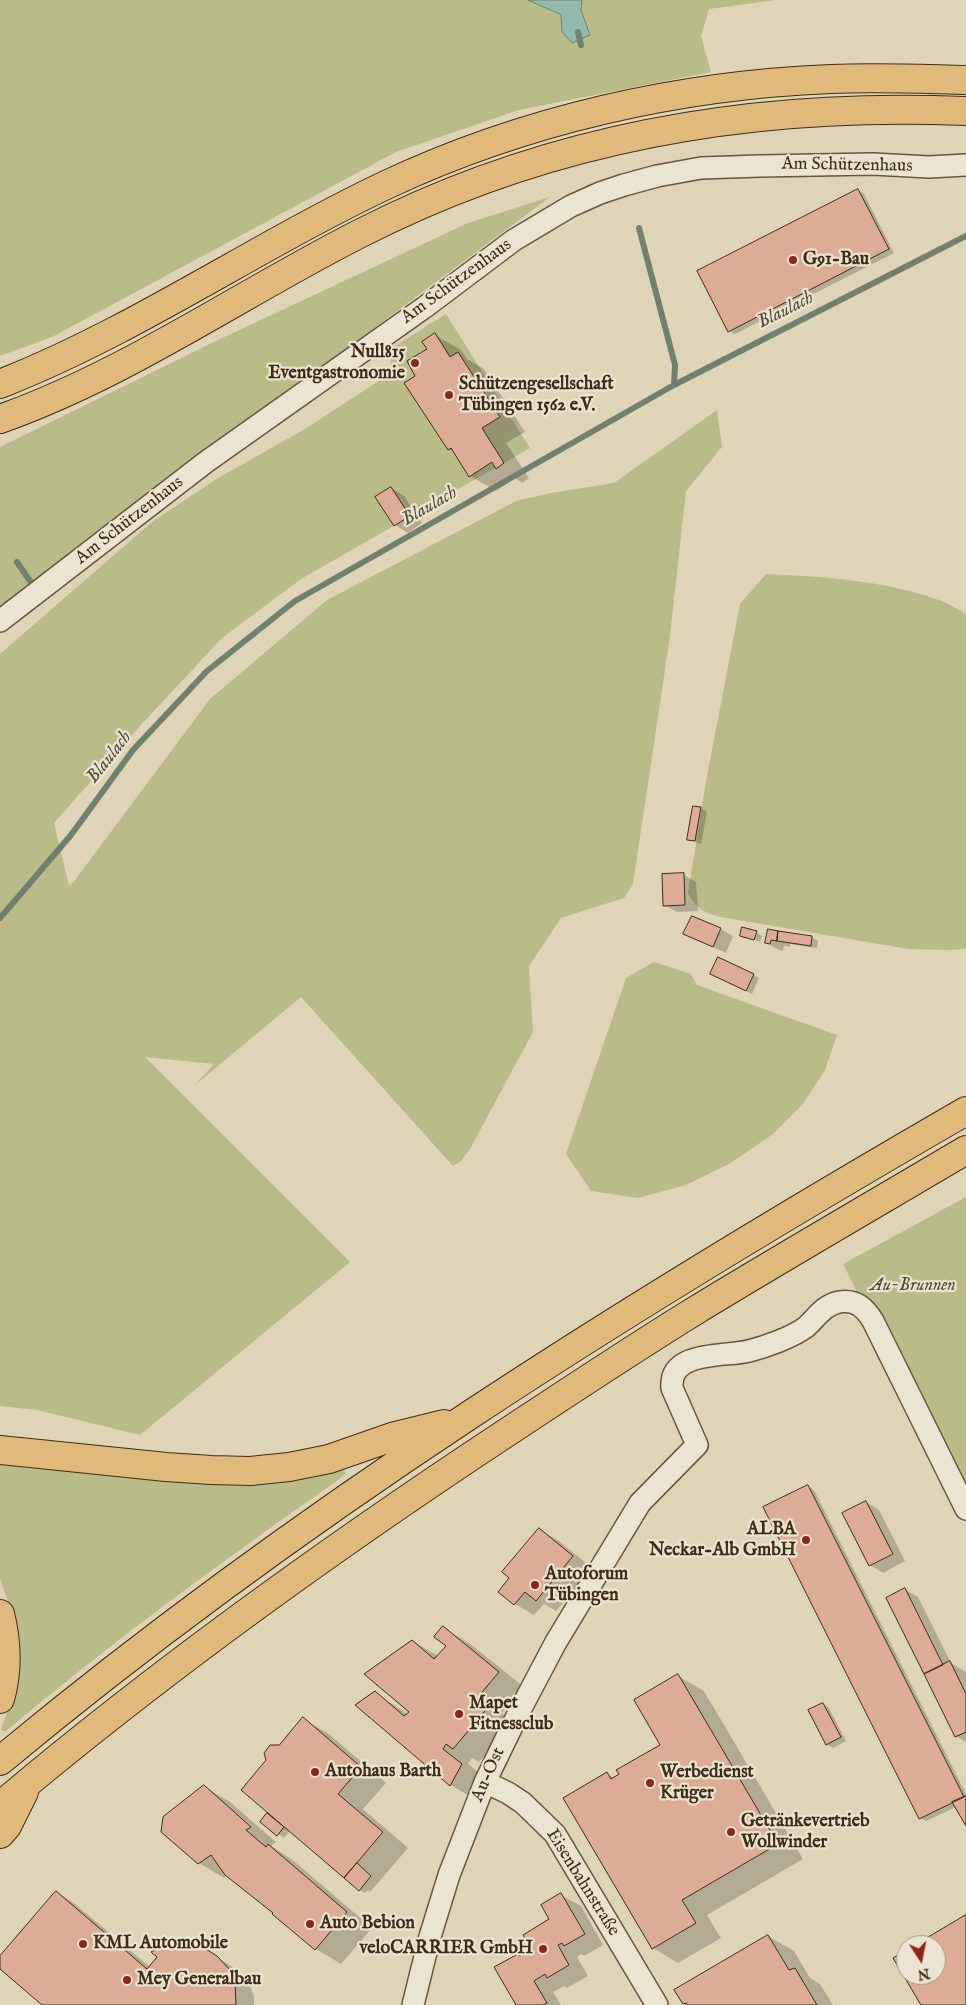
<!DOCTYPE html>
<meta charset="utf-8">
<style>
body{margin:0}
#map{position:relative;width:966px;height:2005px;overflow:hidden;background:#dfd5b6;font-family:"IM FELL English",serif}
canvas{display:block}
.north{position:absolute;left:896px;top:1935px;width:50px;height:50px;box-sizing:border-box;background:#eae4d0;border:1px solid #a69a85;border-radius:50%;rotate:169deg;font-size:14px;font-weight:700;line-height:20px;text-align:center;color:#402b15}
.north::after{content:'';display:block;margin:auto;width:18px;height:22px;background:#8f2418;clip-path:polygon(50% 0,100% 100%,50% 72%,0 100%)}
</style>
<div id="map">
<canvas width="966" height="2005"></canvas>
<div class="north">N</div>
</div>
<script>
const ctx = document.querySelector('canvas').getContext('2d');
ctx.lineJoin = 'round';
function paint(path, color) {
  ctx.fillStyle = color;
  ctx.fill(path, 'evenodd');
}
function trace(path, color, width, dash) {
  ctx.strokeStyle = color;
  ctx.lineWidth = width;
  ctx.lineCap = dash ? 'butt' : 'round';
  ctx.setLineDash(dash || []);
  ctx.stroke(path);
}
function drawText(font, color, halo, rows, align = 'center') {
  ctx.font = font + ' "IM FELL English",serif';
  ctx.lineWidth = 4.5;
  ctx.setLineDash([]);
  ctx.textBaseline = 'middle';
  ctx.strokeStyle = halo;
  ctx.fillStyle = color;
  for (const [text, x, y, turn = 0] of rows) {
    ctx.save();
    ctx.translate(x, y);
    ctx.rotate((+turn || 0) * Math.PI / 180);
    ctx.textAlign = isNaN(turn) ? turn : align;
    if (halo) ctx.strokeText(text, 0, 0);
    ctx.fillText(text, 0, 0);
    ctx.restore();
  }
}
const green = new Path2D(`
 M0,0H776L709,9L701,36L711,72L519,110L396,152L52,337L0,356Z
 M550,197L0,607V447L220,339L468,223Z
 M446,314L530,448L301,579L222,638L140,726L54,823L69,886L75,880L210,699L327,600L516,501L551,493L614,483L717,410L722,447L686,491L670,636L633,884L624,898L561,918L529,966L533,1032L470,1149L461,1161L453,1166L301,997L194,1086L214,1064L145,1057L350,1262L140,1435L37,1410L0,1406V654L152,522L218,478L305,429L391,373L390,349Z
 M766,574C824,577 883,580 939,600C948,603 957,609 966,614V949L947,950L908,949L721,917C704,913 696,908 688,893L706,781L740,604Z
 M654,962L691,974L697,985L837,1035L825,1070L803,1104L773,1134L729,1164L686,1185L638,1198L591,1191L566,1154L626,978Z
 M966,1197V1510L843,1264Z
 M0,1460L342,1469L345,1471V1474L338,1480C224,1560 111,1642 5,1732L1,1729L18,1682V1667L13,1616L0,1579Z`);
const water = new Path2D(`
 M528,0H582L581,10L590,35L572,43L562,32L561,15Z`);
const shadow = new Path2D(`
 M858,190L864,194L894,253L735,334L729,331Z
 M435,335L461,350L467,359L484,369L525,432L506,443L529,478L522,483L515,478L496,491L470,476L454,452L449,449L417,376Z
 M391,488L404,496L422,523L408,533L395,525L377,498Z
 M701,808L707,812L701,844L688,839Z
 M684,875L696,882L698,911L677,912L664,905Z
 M720,929L733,936L726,953L685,934Z
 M769,931L812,937L818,941L817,948L790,944V947L784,946L783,951L779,950L767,943Z
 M756,932L762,936L760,942L741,935Z
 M753,975L759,978L752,994L718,977Z
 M808,1486L814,1490L966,1794V1823L956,1807L926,1821L920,1818Z
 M866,1502L879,1510L905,1561L883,1573L870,1565Z
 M539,1530L559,1541L592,1568L556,1611L544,1604L534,1615L515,1604L511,1578Z
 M905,1590L918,1597L951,1663L966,1672V1742L956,1736Z
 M443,1628L469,1643L524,1687L502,1713L514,1722L479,1762L472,1758L468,1764L487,1779L476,1800L451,1785L357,1705L375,1693L408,1714L411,1712L412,1641L438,1656L448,1646Z
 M678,1676L704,1691L803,1859L707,1915L721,1938L678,1963L653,1948L607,1774L614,1778L662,1745Z
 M823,1704L829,1708L846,1741L833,1748L827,1744Z
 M303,1719L329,1734L386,1783L363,1809L408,1848L370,1892L368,1890L365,1893L359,1890L290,1831L284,1838L262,1822L269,1813L279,1746Z
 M204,1787L230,1802L276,1842L271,1846L294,1861L372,1928L341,1964L316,1949L275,1913L227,1876L224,1878L199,1863Z
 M56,1892L75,1904L150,1967L206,1951L236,1969L248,1981L254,1996V2005H44L0,1967V1958Z
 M561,1895L581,1906L603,1945L584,1956L581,1954L577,1957L588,1976L567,1988L564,1986L553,1992L561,2005H517L518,1955L521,1957L533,1950L551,1920Z
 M768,1936L794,1951L810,1978L820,1984L833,2005H687L684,2003Z`);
const stream = new Path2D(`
 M578,32L581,45
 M639,228L675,365L674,385
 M17,562L30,581
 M0,918L71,835L133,750L207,671L295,601L674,385L966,236`);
const building = new Path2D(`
 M858,189L889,249L728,332L697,271Z
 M435,333L450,357L458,352L500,417L482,428L504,463L496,469L492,462L469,477L451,448L448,450L404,383L415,376L407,361L427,349L422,342Z
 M391,487L410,516L394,526L375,497Z
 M693,806L701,807L695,841L687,840Z
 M684,873L685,905L663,906L662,874Z
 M692,916L721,928L713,947L683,934Z
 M742,927L757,931L754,940L740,936Z
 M768,929L778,931L777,941L771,940L770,944L765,943Z
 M778,931L812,936L811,946L777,941Z
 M718,957L754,974L746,991L710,974Z
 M808,1485L964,1797L919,1819L763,1507Z
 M866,1501L893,1554L869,1566L842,1513Z
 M539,1528L573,1556L536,1601L525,1592L514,1605L498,1592L509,1578L502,1572Z
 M905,1588L943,1665L924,1674L886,1598Z
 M443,1626L499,1672L478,1697L489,1706L453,1749L446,1744L443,1749L462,1764L450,1786L355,1705L375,1691L404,1716L409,1712L364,1674L412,1640L434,1659L446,1646L434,1637Z
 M950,1661L966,1694V1732L955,1737L924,1674Z
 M678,1674L778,1844L682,1900L696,1923L652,1949L563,1798L607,1772L611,1779L619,1774L616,1770L660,1745L634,1700Z
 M823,1703L841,1737L826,1745L808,1710Z
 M303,1717L361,1767L338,1794L383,1832L344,1878L241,1790L266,1760L264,1753L270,1745H279Z
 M204,1785L251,1827L246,1830L266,1847L268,1844L347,1912L315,1950L272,1914L273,1913L225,1875L211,1855L198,1864L161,1832L163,1817Z
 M966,1796V1826L952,1802Z
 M267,1813L284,1827L277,1836L260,1822Z
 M357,1863L371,1876L359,1891L344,1878Z
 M56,1891L147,1969L157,1957L151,1952L162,1946L184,1943L206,1949L217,1956L229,1969L235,1983L236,2005H42L0,1969V1956Z
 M561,1893L585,1934L564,1946L562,1943L558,1945L569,1965L547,1978L545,1974L534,1981L547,2003L543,2005H516L494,1967L518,1954L519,1956L531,1949L523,1935L549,1919L541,1905Z
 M966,1915V2005H921L893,1958L906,1950V1975H936V1945H915Z
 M768,1935L789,1970L795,1968L817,2005H688L686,2003L683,2004L674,1990Z`);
const minor = new Path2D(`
 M0,621L206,462L425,307L514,240L571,206L600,193L624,185L657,176L701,168L760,166L873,164L929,167L966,165
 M485,1782L508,1793L523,1803L555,1834L657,2005
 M413,2005L429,1940L449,1875L485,1782L519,1712L556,1642L640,1503L697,1445L672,1388C669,1350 725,1357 749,1351C765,1347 793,1337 806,1327C817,1317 824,1305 839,1302C856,1299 865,1308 873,1321L966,1509`);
const highway = new Path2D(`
 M0,384C135,331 255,247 386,185C524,120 679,85 831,79C876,77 921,79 966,80
 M0,419C127,374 239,295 359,234C549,136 753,102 966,111
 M0,1450L166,1467L211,1470L250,1471L289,1467L329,1459L395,1436L444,1424
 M0,1614C7,1642 8,1671 0,1699
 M0,1761C299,1512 630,1305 966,1111
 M0,1806C160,1671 330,1549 506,1433C568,1392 630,1351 693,1312C783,1257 875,1204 966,1150
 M0,1834L7,1826L24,1792`);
const markers = [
 [793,260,5,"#8f2418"],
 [415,363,5,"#8f2418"],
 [449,395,5,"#8f2418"],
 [806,1540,5,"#8f2418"],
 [535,1585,5,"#8f2418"],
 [459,1714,5,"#8f2418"],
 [315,1772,5,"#8f2418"],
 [650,1783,5,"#8f2418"],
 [731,1832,5,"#8f2418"],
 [310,1924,5,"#8f2418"],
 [83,1944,5,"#8f2418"],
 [543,1949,5,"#8f2418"],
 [127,1980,5,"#8f2418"]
];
const streetNames = [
 ["Am Schützenhaus",847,166,1],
 ["Am Schützenhaus",457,282,-36],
 ["Am Schützenhaus",130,521,-38],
 ["Au-Ost",489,1775,-66],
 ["Eisenbahnstraße",582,1883,58]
];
const poiNames = [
 ["G91-Bau",803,260],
 ["Null815",405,353,"right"],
 ["Eventgastronomie",405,374,"right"],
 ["Schützengesellschaft",459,385],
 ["Tübingen 1562 e.V.",459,406],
 ["ALBA",796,1530,"right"],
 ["Neckar-Alb GmbH",796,1551,"right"],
 ["Autoforum",545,1575],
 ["Tübingen",545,1596],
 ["Mapet",469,1704],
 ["Fitnessclub",469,1725],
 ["Autohaus Barth",325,1772],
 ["Werbedienst",660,1773],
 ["Krüger",660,1794],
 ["Getränkevertrieb",741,1822],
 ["Wollwinder",741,1843],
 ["Auto Bebion",320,1924],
 ["KML Automobile",93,1944],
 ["veloCARRIER GmbH",533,1949,"right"],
 ["Mey Generalbau",137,1980]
];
const parkNames = [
 ["Au-Brunnen",913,1286]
];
const waterNames = [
 ["Blaulach",786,311,-27],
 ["Blaulach",430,507,-30],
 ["Blaulach",110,758,-52]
];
paint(green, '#b9bb89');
paint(water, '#93b9ac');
trace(water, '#728070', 1);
paint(shadow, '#0003');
trace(stream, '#728070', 6);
paint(building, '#ddac94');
trace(building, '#402b15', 1);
trace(minor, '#68563d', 24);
trace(highway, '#402b15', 30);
trace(minor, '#eae4d0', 21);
trace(highway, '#e0ba7b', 28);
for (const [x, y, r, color] of markers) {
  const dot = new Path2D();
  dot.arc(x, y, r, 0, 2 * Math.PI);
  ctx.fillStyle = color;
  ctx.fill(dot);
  trace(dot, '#eae4d0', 2);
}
drawText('18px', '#402b15', '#eae4d0', streetNames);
drawText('bold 18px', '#402b15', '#eae4d0', poiNames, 'left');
drawText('italic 18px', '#58482c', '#eae4d0', parkNames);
drawText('italic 19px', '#554e3b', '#eae4d0', waterNames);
</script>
